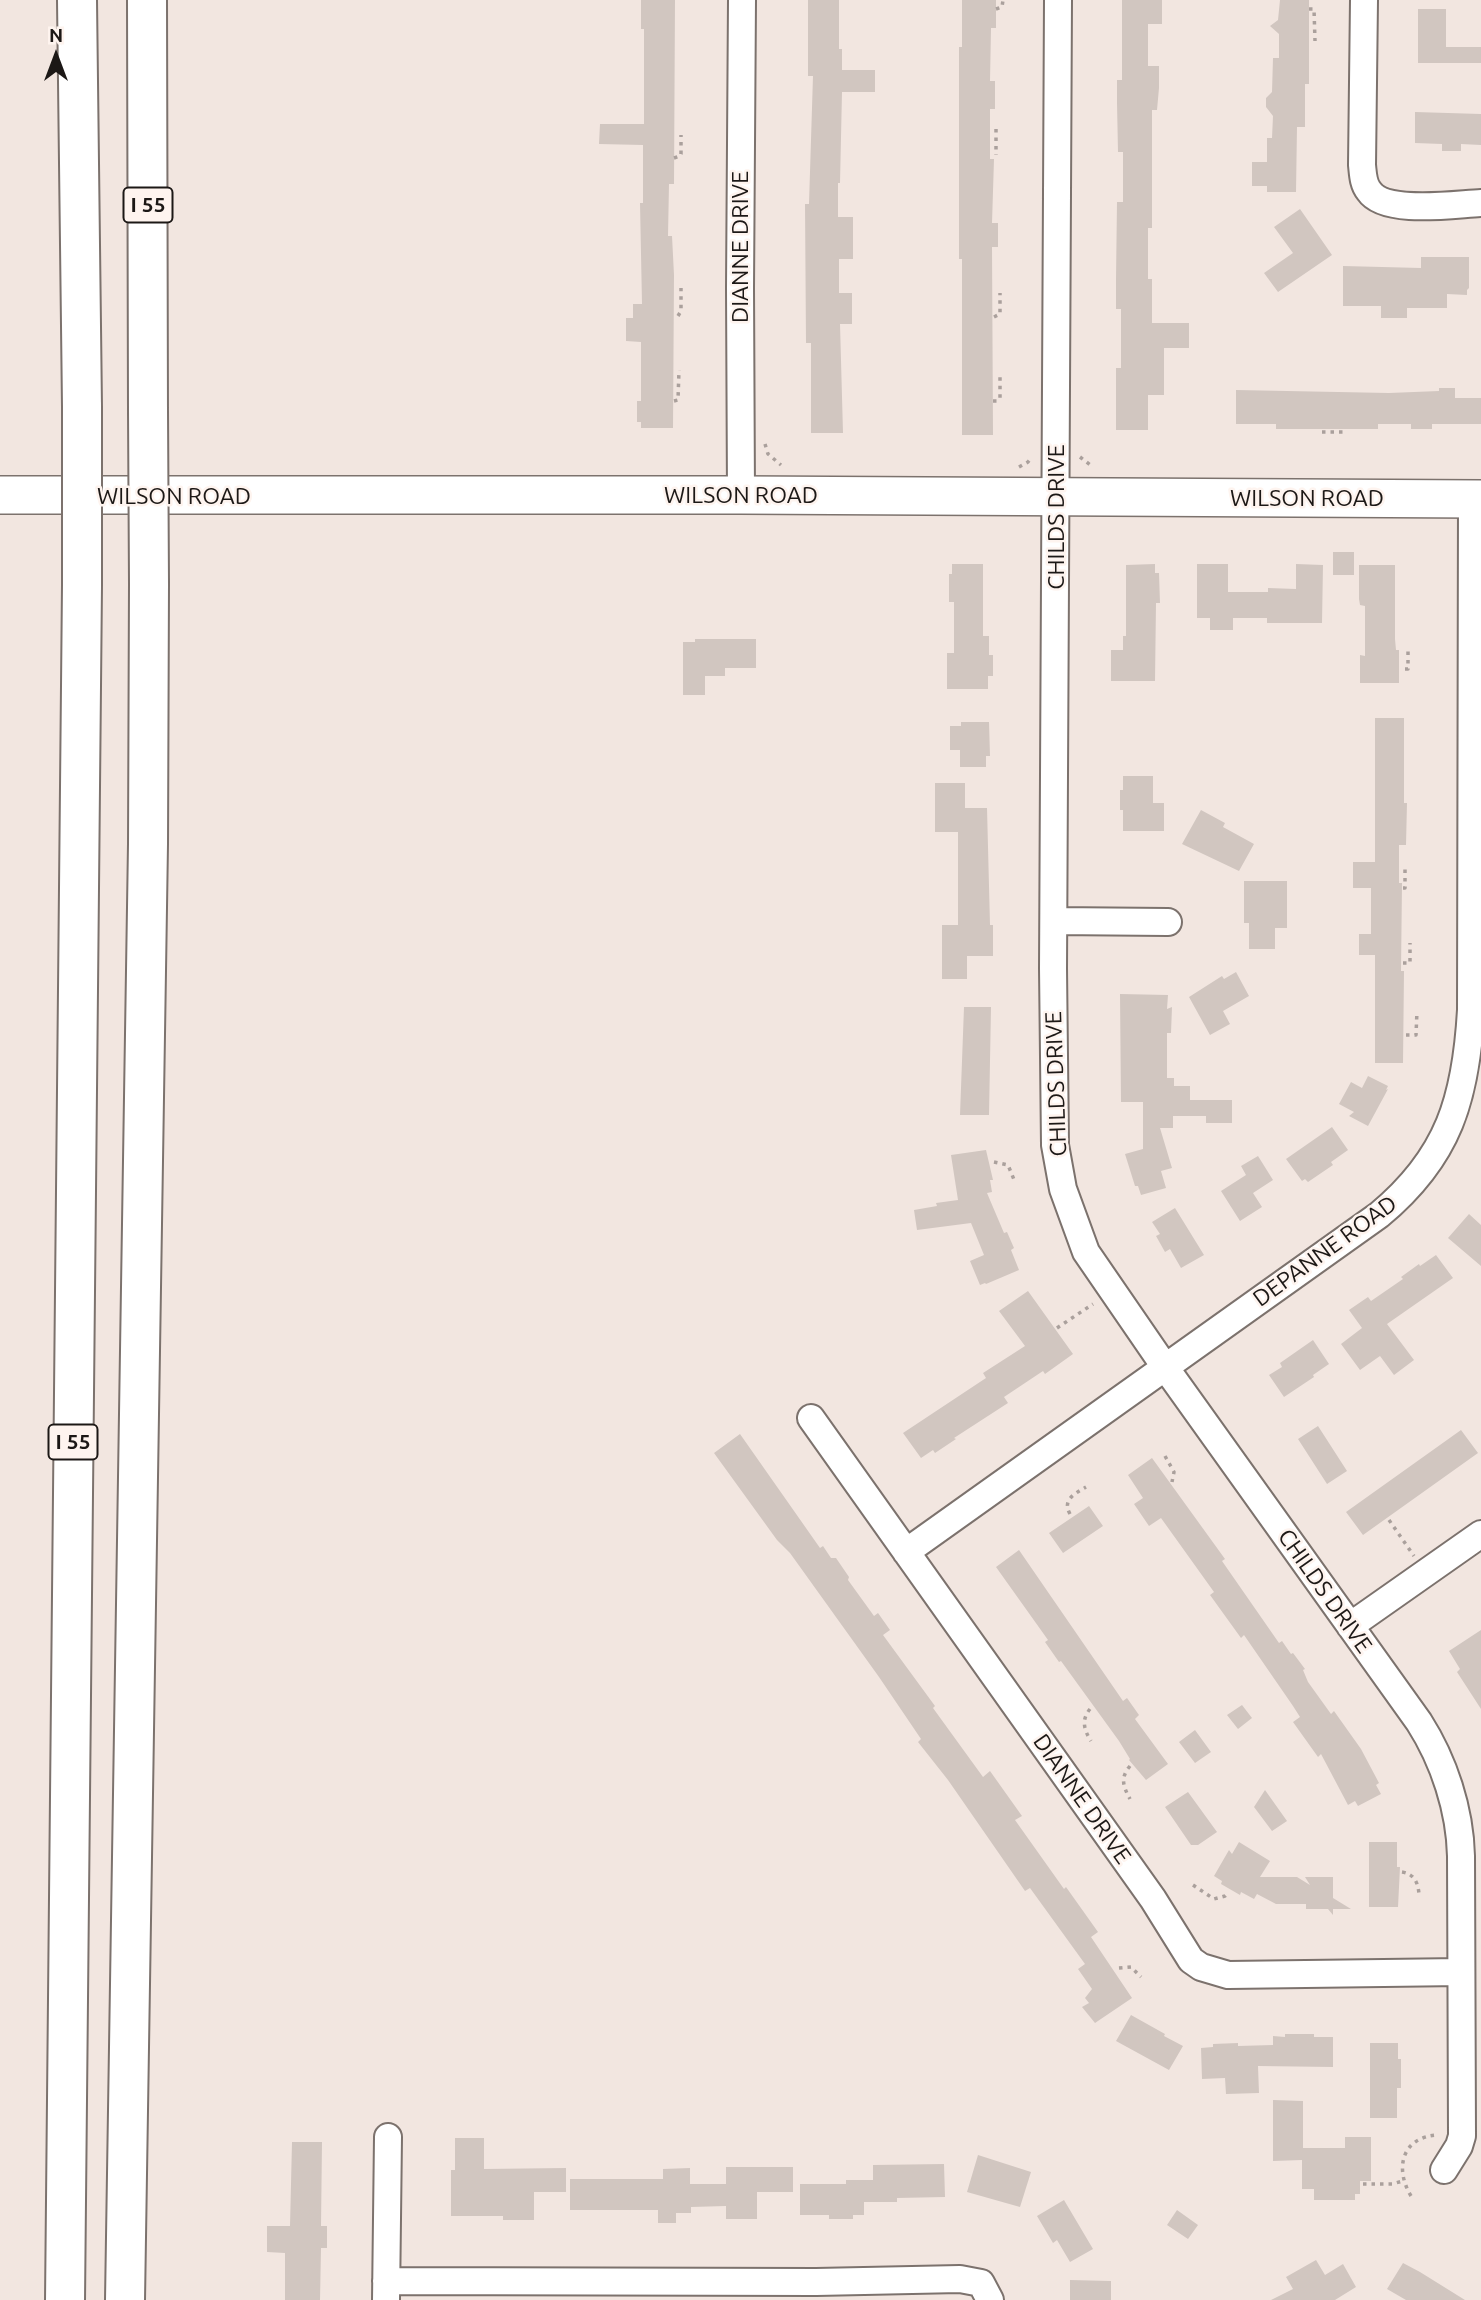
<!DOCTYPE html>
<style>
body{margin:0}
#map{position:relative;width:1481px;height:2300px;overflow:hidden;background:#f2e6e0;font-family:Ubuntu,sans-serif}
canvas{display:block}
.north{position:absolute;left:21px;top:21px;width:70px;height:70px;-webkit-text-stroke:5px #fef4ef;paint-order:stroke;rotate:0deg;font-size:19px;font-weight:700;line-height:28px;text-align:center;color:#1c1816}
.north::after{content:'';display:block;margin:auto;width:24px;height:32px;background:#1c1816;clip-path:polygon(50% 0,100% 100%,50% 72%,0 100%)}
</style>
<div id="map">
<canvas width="1481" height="2300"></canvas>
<div class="north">N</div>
</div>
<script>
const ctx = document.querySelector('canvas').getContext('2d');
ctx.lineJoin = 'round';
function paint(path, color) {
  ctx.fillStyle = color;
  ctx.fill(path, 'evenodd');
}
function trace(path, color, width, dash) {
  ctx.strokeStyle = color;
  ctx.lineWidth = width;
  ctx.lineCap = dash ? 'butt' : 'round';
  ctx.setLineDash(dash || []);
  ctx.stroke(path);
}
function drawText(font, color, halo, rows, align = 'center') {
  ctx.font = font + ' Ubuntu,sans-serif';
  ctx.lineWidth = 5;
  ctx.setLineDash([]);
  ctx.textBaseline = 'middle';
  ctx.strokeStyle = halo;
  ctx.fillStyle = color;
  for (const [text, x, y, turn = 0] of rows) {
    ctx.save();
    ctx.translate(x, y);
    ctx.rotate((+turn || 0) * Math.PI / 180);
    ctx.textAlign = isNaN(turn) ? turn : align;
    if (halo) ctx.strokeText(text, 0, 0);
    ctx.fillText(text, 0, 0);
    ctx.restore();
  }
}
const building = new Path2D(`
 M641,0H675L674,184H669L668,236H672L674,275L673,428H641V422H637V401H641V342L626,341V318H633V304H642L640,203H643V145L599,144L600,124H644V29H641Z
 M808,0H839V49H842V70H875V92H842L840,183H838V217H853V259H839V293H852V324H840L843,433H811V343H806L805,204H809L813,76H808Z
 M962,0H996V28H991L990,81H995V109H990V159H994L992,223H998V247H992L993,435H962V259H959V47H962Z
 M1122,0H1162V24H1148V66H1159V88L1157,110H1152V228H1148V279H1152V323H1189V348H1164V395H1148V430H1116V368H1121V309H1116V279L1117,202H1123V152H1118L1117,103V80H1122Z
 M1280,0H1309V84H1305V127H1297L1296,192H1267V186H1252V162H1267V138H1272L1273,116L1266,107V98L1272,92L1273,58H1279V34L1270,26L1278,20Z
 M1418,9H1446V47H1481V63H1418Z
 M1415,112L1481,114V145L1461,144V151H1442V144L1415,143Z
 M1300,209L1332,255L1278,292L1264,273L1293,253L1274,227Z
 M1421,257H1469V288L1467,290V295L1447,294V308H1407V318H1381V306H1343V266L1421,268Z
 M1439,388H1455V398H1481V424H1432V429H1411V424H1378V429H1276V424H1236V390L1389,393L1439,391Z
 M1333,552H1354V575H1333Z
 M952,564H983V636H989V655H993V676H988V689H947V653H954V602H949V574H952Z
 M1155,564V573H1159L1160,603H1156L1155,681H1111V650H1123V636H1126V565Z
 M1197,564H1228V592H1268V588L1296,589V564L1323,565L1322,623H1267V618H1233V630H1210V618H1197Z
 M1359,565H1395V639L1396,650H1399V683H1360V655L1365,656V606L1360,605L1359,599Z
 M695,639H756V668H725V676H705V695H683V642H695Z
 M1375,718H1404V803H1407L1406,845H1399V883H1402L1401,971H1404L1403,1063H1375V955H1359V934H1371V888H1353V862H1375Z
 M961,722H989L990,756H986V767H960V750H950V726H961Z
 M1123,776H1153V803H1164V831H1123V810H1120V790H1123Z
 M935,783H965V808H987L990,925H993V956H967V979H942V925H958V832H935Z
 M1201,810L1225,823L1223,827L1254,844L1239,871L1182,844Z
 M1244,881H1287V928H1275V949H1249V923H1244Z
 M1236,972L1249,996L1223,1011L1230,1024L1210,1035L1189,997L1222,976L1224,979Z
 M1120,994L1168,995L1167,1009L1172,1007L1171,1033H1167V1078H1174V1086H1190V1100H1232V1123H1206V1116H1173V1128H1160L1172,1168L1161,1171L1166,1188L1141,1195L1138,1186H1135L1125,1154L1143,1149V1102H1121Z
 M964,1007H991L989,1115H960Z
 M1368,1076L1388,1086L1386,1090L1388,1089L1368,1126L1349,1116L1354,1112L1339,1104L1351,1082L1362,1088Z
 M1332,1127L1348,1150L1331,1162L1333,1165L1308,1182L1305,1179L1302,1181L1286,1159Z
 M986,1150L993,1180H990L992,1192L987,1193L1004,1233L1007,1232L1014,1248L1011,1250L1019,1270L986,1284L985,1283L980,1285L970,1261L984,1255L971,1223L917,1230L914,1210L937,1206L936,1203L958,1200L951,1155Z
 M1258,1156L1273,1180L1253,1193L1262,1207L1240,1221L1221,1191L1246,1175L1241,1166Z
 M1175,1208L1204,1255L1181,1268L1170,1249L1165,1252L1156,1236L1160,1234L1152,1222Z
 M1469,1214L1481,1225V1266L1448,1238Z
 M1436,1255L1453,1278L1387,1324L1414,1360L1394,1375L1380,1356L1360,1370L1341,1344L1362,1328L1349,1310L1368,1297L1371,1301L1403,1279L1401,1277L1419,1264L1420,1266Z
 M1028,1291L1073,1354L1045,1374L1043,1371L1004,1397L1008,1403L954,1438L956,1439L935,1453L933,1450L921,1458L903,1433L986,1378L983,1373L1025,1346L999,1311Z
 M1313,1340L1329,1364L1313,1375L1314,1377L1284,1397L1269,1375L1282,1367L1280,1363Z
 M1318,1426L1347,1471L1327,1484L1298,1439Z
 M1461,1430L1478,1453L1363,1535L1346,1512Z
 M740,1434L820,1548L823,1546L831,1558H836L849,1577L848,1580L874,1616L878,1613L890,1630L883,1635L935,1706L933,1708L983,1777L990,1771L1022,1816L1015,1820L1064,1889L1066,1887L1098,1932L1091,1937L1132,1998L1095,2023L1082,2007L1089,2003L1085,1998L1092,1989L1078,1969L1085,1964L1030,1888L1025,1891L948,1780L918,1742L921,1739L879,1677L790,1553L777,1540L714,1453Z
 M1152,1458L1225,1559L1222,1561L1279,1643L1282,1641L1291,1654L1293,1653L1305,1669L1303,1670L1308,1682L1331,1714L1334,1711L1361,1749L1379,1783L1376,1785L1381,1794L1358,1806L1355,1801L1348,1805L1321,1754L1318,1757L1293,1722L1300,1717L1293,1706L1244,1635L1241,1638L1210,1595L1214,1592L1161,1518L1149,1526L1134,1504L1143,1498L1128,1475Z
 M1089,1506L1103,1526L1063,1553L1049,1533Z
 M1019,1550L1123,1701L1127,1698L1139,1715L1135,1719L1168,1764L1146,1780L1129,1760L1130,1759L1119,1741L1061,1661L1059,1662L1045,1642L1048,1640L996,1567Z
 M1481,1630V1709L1457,1672L1460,1669L1449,1651Z
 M1242,1705L1252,1718L1238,1729L1227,1715Z
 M1195,1730L1211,1752L1195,1763L1179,1742Z
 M1265,1790L1287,1821L1272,1831L1254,1807Z
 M1188,1792L1217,1832L1198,1845H1191L1165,1807Z
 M1239,1842L1270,1861L1260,1877H1297L1310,1885L1305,1877H1333V1898L1351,1909H1333V1915L1328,1909H1306V1904H1276L1257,1894L1254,1899L1241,1892L1240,1895L1221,1884L1222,1881L1214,1876L1229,1850L1232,1854Z
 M1369,1842H1397V1867H1400L1398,1907H1369Z
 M1131,2015L1165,2034L1164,2036L1183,2046L1169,2070L1116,2041Z
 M1285,2034H1314V2037H1333V2067L1258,2066L1259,2093L1226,2094L1225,2078L1202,2079L1201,2048L1213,2047V2044L1238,2043V2046L1273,2045V2036L1285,2037Z
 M1370,2043H1398V2059H1401V2088H1397V2118H1370Z
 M1273,2100L1303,2101V2148H1345V2137H1371V2181H1360V2194H1355V2200H1314V2189H1302V2160L1273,2161Z
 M455,2138H484V2169L566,2168V2192H534V2220H503V2216H451V2170H455Z
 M292,2142H322L321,2226H327V2248H321L320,2300H285V2253L267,2252V2226H290Z
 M978,2155L1031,2172L1020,2207L967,2192Z
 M944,2164L945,2197L897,2198V2202H864V2215H853V2219H829V2215H800V2184H846V2180H873V2165Z
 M726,2167H793V2192H757V2219H726V2206L691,2207V2213H676V2223H658V2210H570V2179H663V2169L690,2168V2184H726Z
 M1064,2200L1093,2249L1070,2262L1057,2240L1053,2243L1037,2216Z
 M1177,2210L1198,2225L1188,2239L1167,2225Z
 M1316,2260L1325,2275L1343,2264L1356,2287L1335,2300H1271L1293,2289L1286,2277Z
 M1403,2263L1420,2272L1465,2300H1406L1387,2289Z
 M1070,2280L1111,2281V2300H1070Z`);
const path = new Path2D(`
 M996,9L1002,7L1003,0
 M1309,9H1314L1315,41
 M996,129V155
 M674,158L680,156L681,154V135
 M678,316L681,311V288
 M994,317L1000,314V293
 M674,401L678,400L679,370
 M993,401H997L1000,398V375
 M1322,432H1344V429
 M765,444L768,454L781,465
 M1080,457L1093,467
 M1019,467L1028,462L1032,457
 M1405,669H1408V647
 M1403,888H1405V868
 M1403,963H1410V943
 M1406,1035H1416L1417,1011
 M994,1162L1008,1165L1015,1182
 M1057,1328L1093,1304
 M1165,1456L1174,1472L1172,1482
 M1070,1514C1062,1500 1074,1494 1086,1487
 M1389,1520L1414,1556
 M1090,1709C1081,1720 1084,1730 1091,1741
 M1130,1766C1120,1778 1123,1786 1130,1799
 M1402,1872C1414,1874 1418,1882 1419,1894
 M1193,1885L1214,1899L1225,1896L1229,1892
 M1119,1968L1131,1967L1141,1977
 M1363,2184H1392L1403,2181
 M1411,2196C1394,2168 1402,2136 1439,2135`);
const street = new Path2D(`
 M1058,0L1053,968L1055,1145L1063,1189L1086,1252L1165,1367L1419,1722C1444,1761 1460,1810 1461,1856L1462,2136L1459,2146L1444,2170
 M1364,0L1362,165C1363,174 1363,184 1369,191C1385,215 1455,204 1481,203
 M741,495L740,288L742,0
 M1054,921L1168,922
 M811,1418L1153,1899L1191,1960L1201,1967L1228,1975L1461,1972
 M906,1552L1379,1215C1449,1157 1466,1098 1471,1010L1472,499
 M1350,1626L1481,1534
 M386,2281L816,2282L960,2279L981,2283L990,2300
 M386,2300L388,2137`);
const secondary = new Path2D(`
 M0,495H741L1481,499`);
const highway = new Path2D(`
 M77,0L82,407
 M147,0L148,411
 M65,2300L82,585
 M125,2300L148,844L149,584`);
const highwayBridge = new Path2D(`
 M82,407V585
 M148,411L149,584`);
const shields = [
 [148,205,49],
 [73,1442,49]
];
const shieldNames = [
 ["I 55",148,205],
 ["I 55",73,1442]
];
const streetNames = [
 ["DIANNE DRIVE",740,247,-90],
 ["WILSON ROAD",741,495],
 ["WILSON ROAD",174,496],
 ["WILSON ROAD",1307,498],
 ["CHILDS DRIVE",1056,517,-90],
 ["CHILDS DRIVE",1056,1084,-92],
 ["DEPANNE ROAD",1325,1251,-36],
 ["CHILDS DRIVE",1325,1591,55],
 ["DIANNE DRIVE",1082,1799,55]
];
paint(building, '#d1c6c0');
trace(street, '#7c726d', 30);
trace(secondary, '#7c726d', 40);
trace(highway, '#7c726d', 42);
trace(path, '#aaa09c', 3.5, [3.5, 5]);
trace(street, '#fff', 26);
trace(secondary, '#fff', 37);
trace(highway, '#fff', 38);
trace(highwayBridge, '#7c726d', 42, []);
trace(highwayBridge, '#fff', 38);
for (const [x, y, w] of shields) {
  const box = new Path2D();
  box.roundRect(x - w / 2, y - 17.5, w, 35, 5);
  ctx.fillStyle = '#fef4ef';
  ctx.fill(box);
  trace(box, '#1c1816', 2);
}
drawText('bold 21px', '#1c1816', null, shieldNames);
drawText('23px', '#1c1816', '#fef4ef', streetNames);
</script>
